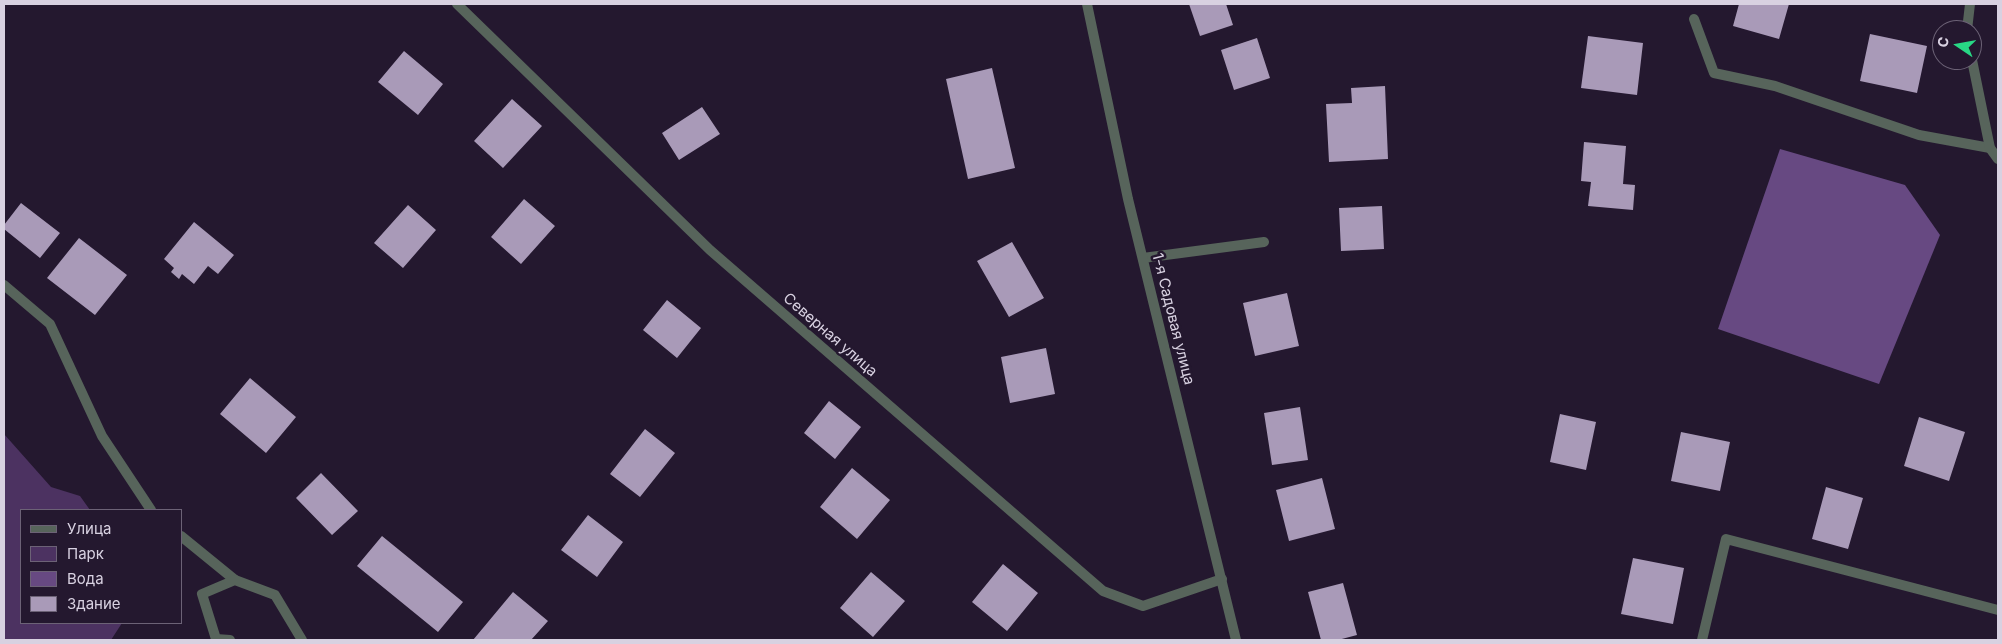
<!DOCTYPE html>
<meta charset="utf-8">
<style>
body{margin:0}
#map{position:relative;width:2002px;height:644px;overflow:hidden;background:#24182f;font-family:Inter,sans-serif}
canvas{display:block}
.frame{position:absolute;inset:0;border:5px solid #d8d1e1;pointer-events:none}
.legend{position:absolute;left:20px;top:509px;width:162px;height:115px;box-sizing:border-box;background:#24182f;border:1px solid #6c6276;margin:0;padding:6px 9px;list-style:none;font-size:15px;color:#d8d1e1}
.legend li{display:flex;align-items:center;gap:10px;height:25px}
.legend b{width:25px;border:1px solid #6c6276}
.north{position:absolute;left:1932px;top:20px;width:50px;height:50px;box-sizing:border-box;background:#24182f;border:1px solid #6c6276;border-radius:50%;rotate:282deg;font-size:14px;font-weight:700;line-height:20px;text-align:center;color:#d8d1e1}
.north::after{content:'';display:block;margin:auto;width:18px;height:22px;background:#28d885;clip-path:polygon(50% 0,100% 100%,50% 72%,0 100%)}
</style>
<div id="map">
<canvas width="2002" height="644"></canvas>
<div class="frame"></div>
<ul class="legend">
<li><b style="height:6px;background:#57645b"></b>Улица</li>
<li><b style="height:14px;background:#4c3261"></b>Парк</li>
<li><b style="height:14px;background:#674982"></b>Вода</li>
<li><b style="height:14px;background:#a99ab8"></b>Здание</li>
</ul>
<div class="north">С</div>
</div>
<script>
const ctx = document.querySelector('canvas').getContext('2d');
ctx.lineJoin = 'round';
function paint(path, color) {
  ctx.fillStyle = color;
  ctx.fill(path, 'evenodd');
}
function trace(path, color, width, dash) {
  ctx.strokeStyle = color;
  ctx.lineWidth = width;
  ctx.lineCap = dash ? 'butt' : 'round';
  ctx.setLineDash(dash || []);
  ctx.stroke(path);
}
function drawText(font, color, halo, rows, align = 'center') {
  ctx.font = font + ' Inter,sans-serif';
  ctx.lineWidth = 5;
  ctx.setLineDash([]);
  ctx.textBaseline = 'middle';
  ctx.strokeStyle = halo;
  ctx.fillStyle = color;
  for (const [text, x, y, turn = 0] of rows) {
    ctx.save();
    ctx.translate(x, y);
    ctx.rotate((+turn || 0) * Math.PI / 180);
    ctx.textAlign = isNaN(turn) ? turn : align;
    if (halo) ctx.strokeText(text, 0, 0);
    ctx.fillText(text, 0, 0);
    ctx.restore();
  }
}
const green = new Path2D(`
 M4,434L51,487L80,496L90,510H21V623H122L111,640H4Z`);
const water = new Path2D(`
 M1780,149L1905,185L1940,235L1879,384L1718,329Z`);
const building = new Path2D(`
 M1189,4H1226L1233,25L1200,36Z
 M1739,4H1789L1779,39L1733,26Z
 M1870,34L1927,46L1917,93L1860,81Z
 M1588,36L1643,43L1637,95L1581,88Z
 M1257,38L1270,78L1234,90L1221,50Z
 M404,51L443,84L418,115L378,82Z
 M992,68L1015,168L968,179L946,79Z
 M1385,86L1388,159L1329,162L1326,104L1352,103L1351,88Z
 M512,99L542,126L503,168L474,141Z
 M702,107L720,134L679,160L662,133Z
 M1584,142L1626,146L1623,184L1635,185L1633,210L1588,206L1591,182L1581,181Z
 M524,199L555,226L521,264L491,237Z
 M21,203L60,233L40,258L4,229V225Z
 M408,205L436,230L403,268L374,243Z
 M1382,206L1384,249L1341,251L1339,208Z
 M194,222L234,255L218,274L208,266L194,284L182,274L179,279L171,272L174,268L164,259Z
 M79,238L127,275L95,315L47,278Z
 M1012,242L1044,298L1009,317L977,261Z
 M1287,293L1299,346L1255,356L1243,303Z
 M667,300L701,328L677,358L643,330Z
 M1046,348L1055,394L1010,403L1001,357Z
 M250,378L296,417L266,453L220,414Z
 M829,401L861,427L835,459L804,433Z
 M1300,407L1308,460L1272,465L1264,413Z
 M1560,414L1596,422L1586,470L1550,462Z
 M1919,417L1965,432L1949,481L1904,466Z
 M645,429L675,453L640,497L610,474Z
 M1681,432L1730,442L1720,491L1671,481Z
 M852,468L890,500L857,539L820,507Z
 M321,473L358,511L332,535L296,498Z
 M1322,478L1335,529L1289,541L1276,490Z
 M1826,487L1863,498L1848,549L1812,539Z
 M588,515L623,542L597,577L561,550Z
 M382,536L463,602L438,632L357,566Z
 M1633,558L1684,568L1673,624L1621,614Z
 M1003,564L1038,593L1007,631L972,602Z
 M871,572L905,601L873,637L840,608Z
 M1343,583L1357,635L1338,640H1321L1308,592Z
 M513,592L548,621L531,640H473Z`);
const service = new Path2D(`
 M1694,19L1714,73L1775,86L1919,135L1990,148
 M1143,258L1264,242
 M4,285L50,324L102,436L151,510
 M181,536L235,580`);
const minor = new Path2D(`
 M457,4L710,250L1103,591L1143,606L1222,579
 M1967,30L1970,4
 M1972,60L1990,148L1998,159
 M230,640L216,639L202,594L235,580L275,595L302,640
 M1702,640L1726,539L1998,610`);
const tertiary = new Path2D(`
 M1087,4L1128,199L1236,640`);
const streetNames = [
 ["1-я Садовая улица",1173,319,76],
 ["Северная улица",830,335,41]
];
paint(green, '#4c3261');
paint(water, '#674982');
paint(building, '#a99ab8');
trace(service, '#57645b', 10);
trace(minor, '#57645b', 10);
trace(tertiary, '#57645b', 10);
drawText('15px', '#d8d1e1', '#24182f', streetNames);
</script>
